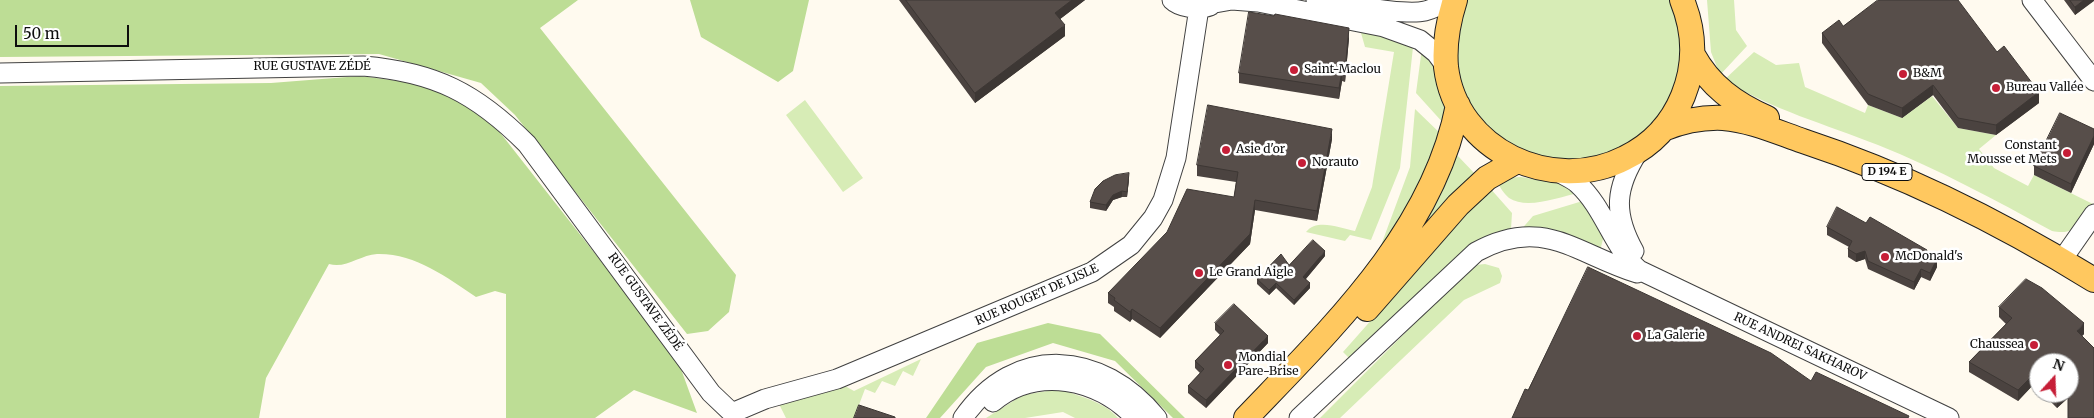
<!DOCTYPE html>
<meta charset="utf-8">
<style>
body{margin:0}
#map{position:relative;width:2094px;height:418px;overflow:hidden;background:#fffaef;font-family:Merriweather,serif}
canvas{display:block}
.north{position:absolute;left:2029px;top:353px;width:50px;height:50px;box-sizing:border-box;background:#fff;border:1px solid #9f9f9f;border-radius:50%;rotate:20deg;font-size:14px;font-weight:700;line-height:20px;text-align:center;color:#0e0e0e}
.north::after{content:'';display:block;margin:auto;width:18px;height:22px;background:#c61e37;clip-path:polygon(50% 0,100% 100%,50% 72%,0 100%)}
.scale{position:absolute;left:15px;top:25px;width:114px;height:22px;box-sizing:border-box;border:2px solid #0e0e0e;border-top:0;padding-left:6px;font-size:15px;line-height:18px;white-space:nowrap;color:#0e0e0e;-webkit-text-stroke:4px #fff;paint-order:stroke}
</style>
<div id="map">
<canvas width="2094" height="418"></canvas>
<div class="north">N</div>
<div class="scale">50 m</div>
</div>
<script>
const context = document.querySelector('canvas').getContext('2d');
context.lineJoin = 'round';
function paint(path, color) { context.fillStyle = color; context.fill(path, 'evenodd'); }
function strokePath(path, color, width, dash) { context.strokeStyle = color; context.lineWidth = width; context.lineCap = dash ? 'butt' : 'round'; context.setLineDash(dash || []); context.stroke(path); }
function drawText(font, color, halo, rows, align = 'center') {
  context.font = font + ' Merriweather,serif'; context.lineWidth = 5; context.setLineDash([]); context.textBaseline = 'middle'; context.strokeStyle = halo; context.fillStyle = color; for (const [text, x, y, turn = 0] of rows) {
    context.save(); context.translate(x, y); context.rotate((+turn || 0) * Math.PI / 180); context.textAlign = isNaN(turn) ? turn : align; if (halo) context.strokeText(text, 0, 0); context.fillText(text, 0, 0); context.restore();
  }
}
const green = new Path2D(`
 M1468,0h202c44,106 -64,204 -162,143 -22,-14 -40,-36 -47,-62 -7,-26 -6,-57 7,-81z
 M1707,0h27l2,30 11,16 -27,29 -9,-23z
 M1361,33l23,2 29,12 -13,121 -29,72 -21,-5 -5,6 -39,-9c11,-14 34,-4 49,-1l17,-44 22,-135 -29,-5z
 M1422,48l9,8 16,54 -2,15 -29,-32z
 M1754,52l22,13 23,-2 6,24 60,26 3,-8 34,13 30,-22 26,32 38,7 -17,14 15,19 34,18 6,-11 59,29c-11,19 -17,32 -41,27 -57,-31 -114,-62 -174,-86 -53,-21 -105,-35 -154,-65z
 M805,100l58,78 -20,14 -57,-77z
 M1415,109l28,27 -32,68 -29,45 -2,-1 30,-81z
 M1456,154l21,22 -63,60z
 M1521,177l47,8 10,8c-19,4 -51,17 -69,5 -5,-4 -9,-11 -12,-16l7,-4z
 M1489,187l23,26 -1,16 -50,24 -110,107 -8,-8z
 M1586,200l18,35 -4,16 -81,-19 14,-16z
 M1485,264l14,4 3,8 -2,7 -36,17 -124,118h-20l123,-123 33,-30z
 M921,359l-8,17 -10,-5 -8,15 -13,-5 -7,12 -10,-4 -11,29h-68l-7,-14 66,-18 9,5z
 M1059,389c19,7 45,12 59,29h-43l-12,-6 -38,6h-39l37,-23z`);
const forest = new Path2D(`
 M0,0h578l-38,28 196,247 -7,37 -21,19 -21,3 -172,-219 -34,-32 -102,-29 -379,3z
 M690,0h119l-16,71 -15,11 -77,-45z
 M360,76l70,9 57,31 190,242 20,55 -63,-23 -39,28h-89v-124l-11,-3 -19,6c-30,-20 -61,-44 -99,-43 -17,1 -31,15 -48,10l-63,114 -7,40h-259v-332l271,-3z
 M1048,323l52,11 85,84h-12l-58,-57 -62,-18 -67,24 -46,51h-14l51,-75z`);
const minor = new Path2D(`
 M1172,0c8,8 28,10 38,6
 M1316,0c26,3 87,16 109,11 9,-2 15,-6 21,-11
 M2032,0l62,81
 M1215,3l17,-3 26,2 126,25 36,13 16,13 11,15
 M0,73l363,-7c72,6 113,27 164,78l184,249 21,20 1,5
 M1558,172c7,4 15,7 20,12 27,25 34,62 61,86l310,148
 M1634,251c-21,-38 -19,-63 4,-99
 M2066,254l28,-40
 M993,402c43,-36 106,-24 142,16
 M732,413l33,-14 72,-20 255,-107 39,-27 22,-27 10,-18 13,-42 23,-150
 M963,418c52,-75 139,-68 194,0
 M1299,418l177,-166c67,-37 100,2 161,21`);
const major = new Path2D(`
 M1455,0c-7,22 -11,43 -9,67 10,84 107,128 179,91 27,-13 47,-35 58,-62 13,-32 12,-64 -1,-96
 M1693,55c17,31 42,49 74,63
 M1663,129c20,-8 38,-12 60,-11 27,2 54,14 80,23 103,34 199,82 291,139
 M1367,309l91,-104 29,-27 30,-17
 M1246,418c85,-89 188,-187 212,-313`);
const wall = new Path2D(`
 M899,0h186l-25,19 5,17 -90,67z
 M2064,0h30l-19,15z
 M1843,26l154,26 42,51 -43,32 -38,-7 -25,-33 -31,23 -34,-13 -46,-62v-10z
 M1349,38l-4,44 -3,-1 -3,18 -100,-16v-10z
 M2094,129v15l-23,49 -37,-18v-9z
 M1332,139l-15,82 -62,-11 -5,34 -90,94 -28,-19 -2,3 -16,-11v-4l-6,-4v-10l126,-96 2,-15 -39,-6v-11z
 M1129,179l-2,18h-5l-9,3 -7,11 -16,-3v-6z
 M1866,223l61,30 10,14 -7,14 -9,-4 -7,13 -46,-21 -3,-10 -9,3 -8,-5v-8l1,-2 -22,-12v-8z
 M1325,256l-19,23 4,9 -16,17 -18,-17 -7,7 -12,-11v-5l32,-14z
 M1999,307l85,27 -2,2 -14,62 -11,10 -15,-15h27l-30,-30v26l-5,-5 -16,17 -49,-29v-10l37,-38 -7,-7z
 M1215,323l53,20 -62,65 -18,-15v-7l12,-13 -5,-5v-7l25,-26 -5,-5z`);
const shadedWall = new Path2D(`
 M1072,0h13l-30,23v-10z
 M2084,0h10v1l-19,14v-8z
 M1065,25v11l-90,67v-10z
 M1349,28v10l-4,44v-11z
 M1342,71v10l-3,18v-11z
 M1933,85v10l-31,23v-10z
 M2039,92v11l-43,32v-10z
 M1332,129v10l-15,82v-10z
 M2094,136v8l-23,49v-9z
 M1129,173v6l-2,18v-5z
 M1122,191v6l-9,3 -7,11v-6l7,-10z
 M1255,200v10l-5,34 -90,94v-10z
 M1325,251v5l-22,26v-5z
 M1865,251v8l-9,3v-8z
 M1937,259v8l-7,14v-8z
 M1921,269v8l-7,13v-8z
 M1276,283v5l-7,7v-5z
 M1310,283v5l-16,17v-5z
 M1132,309v10l-2,3v-10z
 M2084,323v11l-7,7v-10z
 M1268,336v7l-62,65v-8z
 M2034,374v10l-16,17v-11z
 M2062,393h6v5l-11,10v-10z`);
const building = new Path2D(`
 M906,0h166l-17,13 10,12 -90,68z
 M1878,0h80l39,52 7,-6 35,46 -43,33 -38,-7 -25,-33 -31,23 -34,-14 -46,-61 17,-13 4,6z
 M2070,0h14l-9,7z
 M1249,12l25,4 1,-2 74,14 -4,43h-3l-3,17 -100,-15z
 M1208,105l124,24 -15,82 -62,-11 -5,34 -90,94 -28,-19 -2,3 -16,-12 1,-2 -7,-5 59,-61 20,-43 47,8 4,-25 -41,-7z
 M2060,113l34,16v7l-23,48 -37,-18z
 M1129,173l-2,19 -5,-1 -9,4 -7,10 -16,-3 5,-13 8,-8 12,-6z
 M1837,207l29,16 4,-6 57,33 -1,2 11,7 -7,14 -9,-4 -7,13 -46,-21 -3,-10 -9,3 -8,-5 4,-8 -25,-14z
 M1313,240l12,11 -22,26 7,6 -16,17 -18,-17 -7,7 -12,-11 24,-25 8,11z
 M1588,267l183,86 40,28 5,-9 93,44 -1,2h-396l13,-29 3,1z
 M2026,279l16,9 42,35 -7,8 17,17v70h-26v-25h1v-30h-30v16l-5,-5 -16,16 -49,-28 43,-44 -13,-11z
 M1234,304l34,32 -62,64 -18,-14 16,-17 -9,-8 29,-30 -9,-8z
 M2053,393h9l-5,5z
 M859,405l36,12v1h-41z`);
const markers = [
 [1294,70,5,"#c61e37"],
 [1903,74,5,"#c61e37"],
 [1996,88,5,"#c61e37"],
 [1226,150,5,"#c61e37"],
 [2067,153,5,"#c61e37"],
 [1302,163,5,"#c61e37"],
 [1885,257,5,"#c61e37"],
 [1199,273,5,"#c61e37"],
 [1637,336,5,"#c61e37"],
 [2034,345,5,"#c61e37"],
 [1228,365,5,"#c61e37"]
];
const shields = [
 [1887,172,50]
];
const shieldNames = [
 ["D 194 E",1887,172]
];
const streetNames = [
 ["RUE GUSTAVE ZÉDÉ",312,67],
 ["RUE ROUGET DE LISLE",1037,295,-24],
 ["RUE GUSTAVE ZÉDÉ",645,302,54],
 ["RUE ANDREI SAKHAROV",1800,347,25]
];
const poiNames = [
 ["Saint-Maclou",1304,70],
 ["B&M",1913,74],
 ["Bureau Vallée",2006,88],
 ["Constant",2057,146,"right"],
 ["Mousse et Mets",2057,160,"right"],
 ["Asie d'or",1236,150],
 ["Norauto",1312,163],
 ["McDonald's",1895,257],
 ["Le Grand Aigle",1209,273],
 ["La Galerie",1647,336],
 ["Chaussea",2024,345,"right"],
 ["Mondial",1238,358],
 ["Pare-Brise",1238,372]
];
paint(green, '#d7ecb6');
paint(forest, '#bddd95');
strokePath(minor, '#414141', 21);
strokePath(major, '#1f1f1f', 26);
strokePath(minor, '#fff', 19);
strokePath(major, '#ffc85f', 24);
paint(wall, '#4b4340');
paint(shadedWall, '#3d3734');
paint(building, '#574e4a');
strokePath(building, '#3d3734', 1);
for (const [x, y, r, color] of markers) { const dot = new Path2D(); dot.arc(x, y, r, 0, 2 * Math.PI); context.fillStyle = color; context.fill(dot); strokePath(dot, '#fff', 2); }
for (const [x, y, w] of shields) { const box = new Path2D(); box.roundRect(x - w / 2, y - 8.5, w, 17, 4); context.fillStyle = '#fff'; context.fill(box); strokePath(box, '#0e0e0e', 1); }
drawText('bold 11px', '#0e0e0e', null, shieldNames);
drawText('12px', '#0e0e0e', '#fff', streetNames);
drawText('12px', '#0e0e0e', '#fff', poiNames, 'left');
</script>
